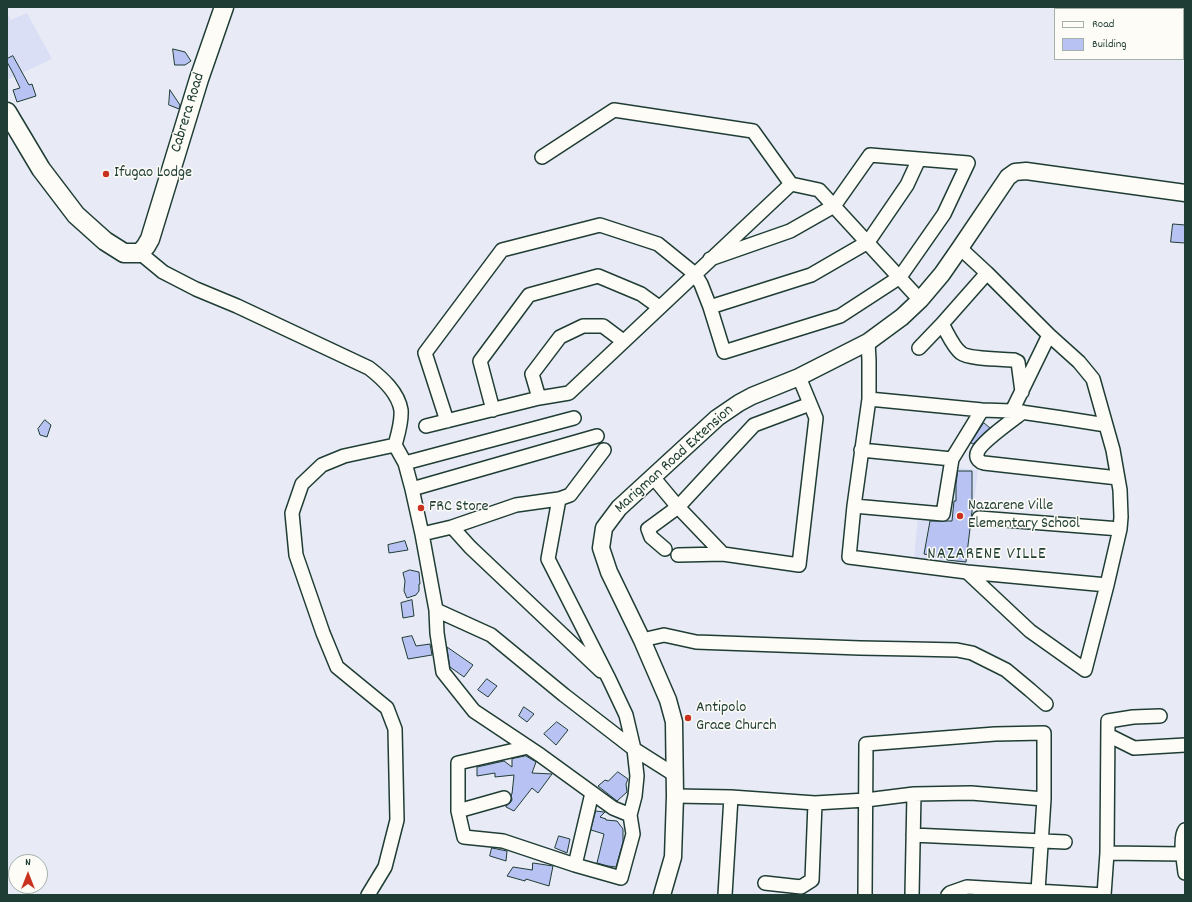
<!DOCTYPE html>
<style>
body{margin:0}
#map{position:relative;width:1192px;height:902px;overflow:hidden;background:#e8ebf6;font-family:Dekko,sans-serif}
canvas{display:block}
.frame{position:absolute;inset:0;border:8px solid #1f3d34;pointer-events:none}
.legend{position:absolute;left:1054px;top:8px;width:130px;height:52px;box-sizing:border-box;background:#fdfcf7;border:1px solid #a4b0a9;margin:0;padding:5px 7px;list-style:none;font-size:12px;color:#1f3d34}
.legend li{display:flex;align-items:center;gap:8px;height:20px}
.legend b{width:20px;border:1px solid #a4b0a9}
.north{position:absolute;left:8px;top:854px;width:40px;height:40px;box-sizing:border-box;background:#fdfcf7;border:1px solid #a4b0a9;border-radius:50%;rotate:0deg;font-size:11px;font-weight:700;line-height:16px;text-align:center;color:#1f3d34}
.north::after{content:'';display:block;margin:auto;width:14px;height:18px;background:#c8321e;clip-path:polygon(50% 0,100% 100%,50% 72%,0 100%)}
</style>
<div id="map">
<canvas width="1192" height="902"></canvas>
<div class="frame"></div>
<ul class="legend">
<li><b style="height:5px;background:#fdfcf7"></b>Road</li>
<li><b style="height:11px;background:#b8c2f3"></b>Building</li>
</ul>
<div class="north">N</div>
</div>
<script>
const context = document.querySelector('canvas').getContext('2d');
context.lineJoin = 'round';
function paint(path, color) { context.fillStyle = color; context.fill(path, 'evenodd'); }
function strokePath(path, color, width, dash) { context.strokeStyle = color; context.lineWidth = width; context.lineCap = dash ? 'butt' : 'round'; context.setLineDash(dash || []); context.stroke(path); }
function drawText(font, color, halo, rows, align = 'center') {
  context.font = font + ' Dekko,sans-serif'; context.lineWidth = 3; context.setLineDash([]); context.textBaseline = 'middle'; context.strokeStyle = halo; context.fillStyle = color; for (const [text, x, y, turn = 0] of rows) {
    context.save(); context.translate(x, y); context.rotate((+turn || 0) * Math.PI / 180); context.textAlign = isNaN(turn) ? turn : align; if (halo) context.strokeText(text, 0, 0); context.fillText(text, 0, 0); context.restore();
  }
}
const built = new Path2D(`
 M7,13l4,7 16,-7 25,46 -45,21z
 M952,467l26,3 -11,93 -53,-5 4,-43 29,3z`);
const building = new Path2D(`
 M173,49l12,3 6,9 -6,4h-10z
 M13,56l16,29 3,-1 4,12 -19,6 -4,-12 7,-2 -7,-15 -6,-11v-3z
 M170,90l10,15 -1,4 -10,-4z
 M1173,224l12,1v18l-14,-1z
 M45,420l6,5 -4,12 -7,-2 -2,-6z
 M984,423l6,5 -17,16 -2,-1z
 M958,471h14v32h1l-7,59 -19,-2v-2l-23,-4 6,-33h22l2,-20h2v-16z
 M405,541l3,9 -19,3 -1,-8z
 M410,570l9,2 1,12h-1v7l-3,4 -9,3 -3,-7 1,-10 -2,-8z
 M412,600l2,16 -11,2 -2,-15z
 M412,636l4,10 14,-2 2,11 -24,4 -6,-21z
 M447,647l26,18 -9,12 -14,-10z
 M487,679l10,7 -9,11 -10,-7z
 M524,707l10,7 -7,8 -8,-6z
 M557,722l11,8 -12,15 -12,-11z
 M526,756l10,6 -4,11 20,1 -14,19 -6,-5 -18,23 -8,-4v-1l4,-3 2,-3 -1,-6h1l2,-19 -19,2v-4l-18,3v-9l27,-6 8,6v-8z
 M618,772l10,7 -2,5 1,8 -10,9 -19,-15 7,-6 3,1z
 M596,811l8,1h1l-5,5 6,2v1l11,1 6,8v13l-7,25 -8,-1 -11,-3 7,-29 -13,-4z
 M559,836l11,3 -3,14 -12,-5z
 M492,848l15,3 -1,10 -16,-5z
 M533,863l20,3 -4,20 -23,-7 -1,2 -18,-5 6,-9 19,3z`);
const minor = new Path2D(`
 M542,157l72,-47 139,21 38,53
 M960,248l27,25 62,62 30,27 14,17 20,71 7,40 1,27 -1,12 -13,56 -22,85 -55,-39 -63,-59
 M140,253l23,19 33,17 41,17 132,62c13,10 29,24 32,42 1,12 -3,24 -6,35l-51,11 -22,9 -20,19 -10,29 4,42 27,78 14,34 50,41 8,21 2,91 -12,47 -17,28
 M710,307l101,-32 57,-33 39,-57 12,-26
 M942,324c5,8 11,23 19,29 7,6 42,6 53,7l4,2 4,30
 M868,342l1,18v39l-15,107 -5,51 118,15 140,13
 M919,348l23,-24 45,-51
 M539,398l-7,-24 28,-37 23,-11h20l20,15
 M869,399l113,11 30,1 37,-76
 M493,410l-13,-49 49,-66 69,-19 43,18 18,13
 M1014,411l48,7 44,7
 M1023,412c-9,7 -45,32 -46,42 -1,5 3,8 7,9l134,15
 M447,421l-22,-68 77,-103 98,-25 58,19 37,30 6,10 9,23 14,45 116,-36 60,-39 44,-63 24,-51 -98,-8 -36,51 -44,25 -80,28
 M426,426l113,-28 30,-5 222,-209 28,6 101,110
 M395,445l10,18 7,26 10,45 14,76 1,23 6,39 31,39 66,44 73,53 17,7
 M861,450l91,9
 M405,463l169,-45
 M653,477l25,30 45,47 76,11 17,-147 -17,-41
 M412,489l185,-53
 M854,506l89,8 9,-55 30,-49
 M979,518l141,11
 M452,527l64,-22 43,-6 11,-4 34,-45
 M422,534l30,-7 18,20 131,124
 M665,549l-14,-12 -3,-8 30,-22 76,-82 56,-21
 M678,555l45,-1
 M436,610l55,25 73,60 70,54 41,26
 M642,640l22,-5 32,7 164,6 53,1 44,1 15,3 34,17 24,20 16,14
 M1108,735l26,13 51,-3
 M528,747l-70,16v48l6,26 39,4 72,24 46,13 12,-44 -3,-19 5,-19 2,-20 -3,-27 -8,-34 -17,-36 -61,-120 11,-60
 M675,796l56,1 84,6 51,-3 48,-6 57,-1 73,6
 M458,811l46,-13
 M1185,830c-6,8 -1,33 0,43
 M913,835l152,7
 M1107,853l76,1
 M575,865l17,-72
 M765,883l36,4 11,-7 3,-77
 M725,895l6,-98
 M865,895l1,-151 129,-10 49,-1v66l-6,92
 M912,895l2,-101
 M948,895l2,-2 17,-6 137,8 3,-42 1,-132 25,-4 27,-1`);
const tertiary = new Path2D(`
 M662,895l11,-38 2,-61 -1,-74 -6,-22 -26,-60 -33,-68 -8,-24 3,-20 15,-20 98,-90 22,-15 13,-7 47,-19 69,-35 34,-25 18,-17 22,-26 18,-26 48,-71 7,-5 11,-1 159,22`);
const secondary = new Path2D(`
 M7,112l34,57 35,46 29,26 19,12h16l6,-7 4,-7 49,-160 25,-72`);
const markers = [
 [106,174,4,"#c8321e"],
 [421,508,4,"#c8321e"],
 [960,516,4,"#c8321e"],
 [688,718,4,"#c8321e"]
];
const streetNames = [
 ["Cabrera Road",189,113,-73],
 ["Marigman Road Extension",675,460,-42]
];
const poiNames = [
 ["Ifugao Lodge",114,174],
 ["Nazarene Ville",968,507],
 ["Elementary School",968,525],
 ["FRC Store",429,508],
 ["Antipolo",696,709],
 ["Grace Church",696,727]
];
const neighbourhoodNames = [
 ["NAZARENE VILLE",987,556]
];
paint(built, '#dadff5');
paint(building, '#b8c2f3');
strokePath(building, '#1f3d34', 1);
strokePath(minor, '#1f3d34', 16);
strokePath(tertiary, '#1f3d34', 19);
strokePath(secondary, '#1f3d34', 21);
strokePath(minor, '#fdfcf7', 13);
strokePath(tertiary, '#fdfcf7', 16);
strokePath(secondary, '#fdfcf7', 18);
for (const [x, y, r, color] of markers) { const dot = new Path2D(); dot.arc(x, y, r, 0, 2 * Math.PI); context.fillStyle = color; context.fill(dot); strokePath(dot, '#fdfcf7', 1.5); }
drawText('16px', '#1f3d34', '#fdfcf7', streetNames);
drawText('16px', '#1f3d34', '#fdfcf7', poiNames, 'left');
context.letterSpacing = '1px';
drawText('17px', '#1f3d34', '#fdfcf7', neighbourhoodNames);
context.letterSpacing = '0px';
</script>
